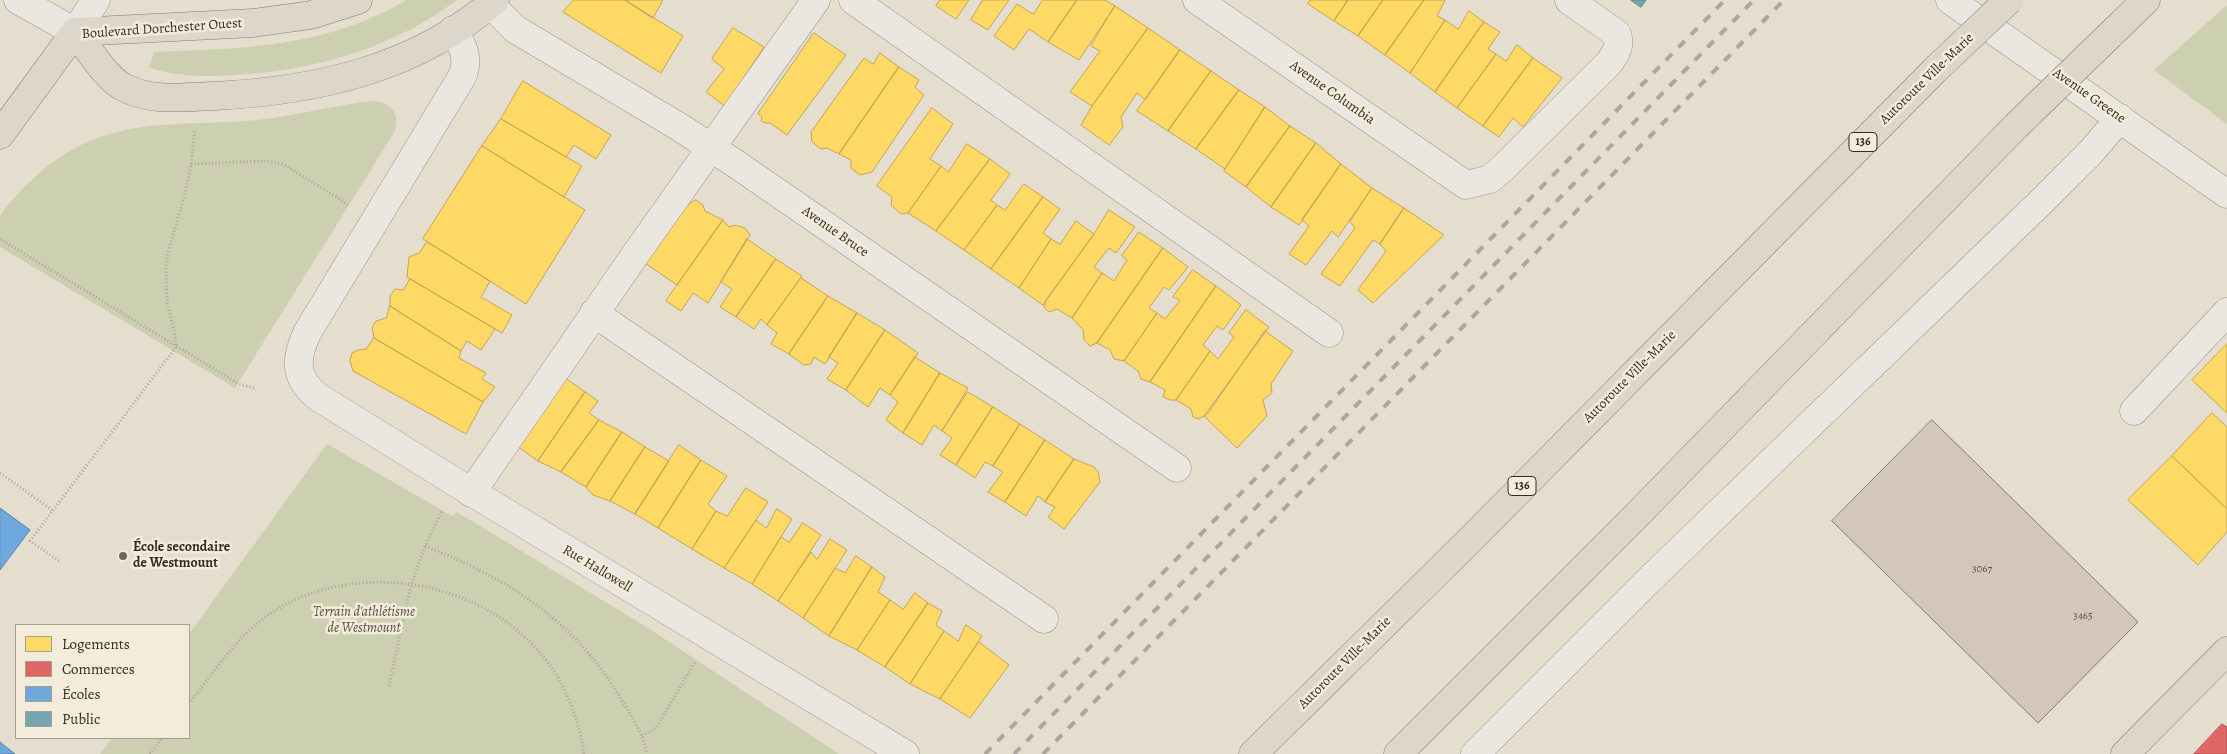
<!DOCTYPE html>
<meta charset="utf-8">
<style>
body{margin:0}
#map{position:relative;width:2227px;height:754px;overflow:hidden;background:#e5decf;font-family:Alegreya,serif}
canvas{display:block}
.legend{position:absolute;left:15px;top:624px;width:175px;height:115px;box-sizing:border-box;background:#f3ecdb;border:1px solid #a79e91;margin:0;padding:6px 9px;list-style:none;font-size:15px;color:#362922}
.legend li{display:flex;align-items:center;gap:10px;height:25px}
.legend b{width:25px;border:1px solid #a79e91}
</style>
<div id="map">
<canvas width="2227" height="754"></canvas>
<ul class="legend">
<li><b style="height:14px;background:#ffd966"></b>Logements</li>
<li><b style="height:14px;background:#e06666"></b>Commerces</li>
<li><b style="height:14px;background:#6fa8dc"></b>Écoles</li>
<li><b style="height:14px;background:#76a5af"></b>Public</li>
</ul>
</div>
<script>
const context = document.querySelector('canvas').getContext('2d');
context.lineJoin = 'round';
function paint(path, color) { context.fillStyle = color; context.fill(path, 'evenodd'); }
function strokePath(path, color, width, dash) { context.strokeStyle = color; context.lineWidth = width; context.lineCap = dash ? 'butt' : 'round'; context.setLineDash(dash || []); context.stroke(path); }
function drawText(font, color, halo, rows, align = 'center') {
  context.font = font + ' Alegreya,serif'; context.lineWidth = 5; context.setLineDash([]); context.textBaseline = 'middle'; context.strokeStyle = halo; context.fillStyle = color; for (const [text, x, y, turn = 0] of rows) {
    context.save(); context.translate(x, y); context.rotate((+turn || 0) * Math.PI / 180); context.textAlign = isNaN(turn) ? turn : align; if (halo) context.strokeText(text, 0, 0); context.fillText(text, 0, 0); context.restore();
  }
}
const green = new Path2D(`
 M407,0h50c-62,46 -133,68 -210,74 -35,3 -63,4 -98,-6l5,-16c92,-4 170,-4 253,-52z
 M2227,5v119l-73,-54z
 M373,101c19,2 26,11 22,30l-160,257 -235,-141c0,-8 0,-23 0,-30 5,-11 26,-32 35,-40 70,-64 137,-49 222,-57 39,-4 77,-15 116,-19z
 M327,444l125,72 5,-4 188,114 194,128h-739l12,-16h77v-104z`);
const homes = new Path2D(`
 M574,0h51l58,36 -22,37 -98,-61z
 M625,0h38l-10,18z
 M940,0h29l-13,19 -20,-13z
 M983,0h26l-21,30 -17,-10z
 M1043,0h34l-29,42 -19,-13 -15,21 -20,-14 23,-32 16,10z
 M1077,0h28l10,6 -36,54 -31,-18z
 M1310,0h38l-14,21 -26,-17z
 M1348,0h35l-25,36 -24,-15z
 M1383,0h41l-39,55 -27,-19z
 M1424,0h21l-8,16 8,4 -35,53 -25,-18z
 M1115,6l33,22 -56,78 -22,-14 30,-41 -9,-5z
 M1469,11l15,11 -49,70 -25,-19 35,-53 13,9z
 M1484,22l16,10 -12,17 8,5 -39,54 -22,-16z
 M733,28l31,19 -39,59 -19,-14 18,-23 -12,-10z
 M1148,28l32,22 -35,50 -8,-7 -16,24 2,10 -14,18 -28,-20 11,-19z
 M814,33l32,22 -59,80 -17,-12h-5l-4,-2 1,-4 -4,-3z
 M1517,45l16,13 -50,68 -26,-18 39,-54 10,7z
 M1180,50l31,21 -43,60 -31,-20z
 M880,53l19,14 -60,87 -12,-6 -6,1 -9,-7 -1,-10 53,-74 9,6z
 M1533,58l29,20 -39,49 -10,-9 -14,19 -16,-11z
 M899,67l20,13 -4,7 9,8 -52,77 -12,3 -9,-7v-8l-12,-6z
 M1211,71l28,19 -43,59 -28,-18z
 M523,81l88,54 -15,24 -22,-14 -8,12 -65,-38z
 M1239,90l26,17 -40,62 -29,-20z
 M1265,107l25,19 -44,61 -22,-16z
 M932,108l21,16 -23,35 11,7 -33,47 -7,1 -10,-9 1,-8 -15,-11z
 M501,119l81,47 -18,31 -82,-51z
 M1290,126l26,17 -45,64 -25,-20z
 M1316,143l25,21 -42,61 -28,-18z
 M967,144l23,15 -54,72 -28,-18 33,-47 7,6z
 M482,146l103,64 -59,94 -103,-65z
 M990,159l20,15 -19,26 6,5 -33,45 -28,-19z
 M1341,164l31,24 -34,49 -6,-6 -26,34 -17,-11 20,-28 -7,-6z
 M1024,184l19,13 -52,72 -27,-19 33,-45 8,5z
 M1372,188l32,20 -24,36 -7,-4 -33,46 -19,-12 34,-46 -5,-6z
 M1043,197l17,12 -17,24 8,6 -32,49 -28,-19z
 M696,200l7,5 2,6 18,9 -46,65 -32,-22 39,-55z
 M1404,208l40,27 -71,68 -15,-13 28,-39 -6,-7z
 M1109,210l26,17 -19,26 -7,-5 -15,19 8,6 -30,45 -15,-9 -8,3 -5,-5 2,-7 48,-66z
 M723,220l6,7 7,-2 9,3 5,7 -42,68 -15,-10 -12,18 -15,-10z
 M1076,221l18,13 -51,71 -24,-17 32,-49 9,5z
 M1139,232l24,16 -66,95 -7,3 -6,-6 -1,-10 -11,-12 30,-45 12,8 13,-21 -5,-4z
 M747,239l29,20 -40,58 -16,-10 12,-18 -11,-7z
 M427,242l63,39 -9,16 31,18 -10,18 -95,-56 2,-20 10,-4z
 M1163,248l25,19 -19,23 -5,-3 -15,21 8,5 -33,48 -10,-2 -4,-9 -13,-7z
 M776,259l26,17 -35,49 -6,-6 -7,10 -18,-12z
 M1193,270l23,16 -66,96 -9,-3 -3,-8 -14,-10 33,-48 8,6 15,-19 -7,-3z
 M801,278l27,18 -39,58 -18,-10 6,-11 -10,-8z
 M410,279l85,50 -14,21 -14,-9 -6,10 -71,-45v-10l5,-7 8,1z
 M1216,286l25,19 -18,25 -6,-4 -14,19 7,6 -34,49h-6l-7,-3 2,-7 -15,-8z
 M828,296l29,17 -32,51 -11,-7 -3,7 -7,1 -15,-11z
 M390,306l71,45 -2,7 27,15 -4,6 13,8 -12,15 -109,-64 -2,-10 4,-7 10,-3z
 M1246,310l23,17 -65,89 -5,3 -6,-2 -2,-8 -15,-9 34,-49 8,8 16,-22 -5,-4z
 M857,313l28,17 -39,60 -19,-11 11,-16 -9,-6z
 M885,330l33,23 -28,42 -10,-7 -12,19 -22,-17z
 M1265,331l28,20 -22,33 1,9 -9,7 4,16 -30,32 -33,-32 4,-3z
 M374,338l109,64 -17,32 -113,-63 -3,-10 2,-8 6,-3 8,-1z
 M2227,344v69l-35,-33z
 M915,357l25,16 -37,60 -17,-13 12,-18 -8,-7z
 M940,373l28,15 -26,43 -8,-6 -12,20 -19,-12z
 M564,377l21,15 -47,69 -21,-15z
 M585,392l13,9 -9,12 10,7 -38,52 -23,-11z
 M968,392l25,15 -37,58 -16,-10 12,-17 -10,-7z
 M993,407l27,17 -27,42 -8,-4 -10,16 -19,-13z
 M2212,413l15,14v82l-55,-53z
 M599,420l23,12 -36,55 -25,-15z
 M1020,424l25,16 -40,62 -17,-10 15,-20 -10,-6z
 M622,432l23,15 -35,54 -17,-6 -7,-8z
 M1045,440l29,19 -29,43 -7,-6 -12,20 -21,-14z
 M679,445l22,15 -43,68 -23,-14z
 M645,447l24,14 -34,53 -25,-13z
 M2172,456l55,53v23l-29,33 -70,-65z
 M1074,459l20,8 4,5 2,10 -36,47 -16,-12 7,-10 -10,-5z
 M701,460l26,16 -19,28 8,7 -24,38 -34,-21z
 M746,488l22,14 -44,66 -32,-19 24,-38 11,5z
 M777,509l15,10 -40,65 -28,-16 32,-48 10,8z
 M803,523l18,12 -43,66 -26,-17 29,-47 8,5z
 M830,539l17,11 -44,68 -25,-17 33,-49 6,7z
 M856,556l16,11 -43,69 -26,-18 32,-50 10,5z
 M872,567l13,10 -7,15 12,8 -33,50 -28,-14z
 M915,593l13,10 -43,64 -28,-17 33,-50 13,9z
 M928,603l14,8 -6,14 8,6 -34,53 -25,-17z
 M966,625l16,11 -42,63 -30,-15 34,-53 14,10z
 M979,642l30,23 -39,53 -30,-19z`);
const shops = new Path2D(`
 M2222,724l5,3v27h-33z`);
const schools = new Path2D(`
 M0,508l30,22 -30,40z
 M0,742l15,12h-15z`);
const public = new Path2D(`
 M1631,0h15l-5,7z`);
const building = new Path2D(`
 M1932,420l206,202 -100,101 -206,-202z`);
const path = new Path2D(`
 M191,164l76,-3 16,3 66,41
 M0,239l239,145 15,4
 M0,473l52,37
 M425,546c84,33 149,74 196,153 11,18 22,34 26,55
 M59,561l-29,-20 146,-194v-8l-9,-37 -1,-34 2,-16 17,-58 6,-30 4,-35
 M389,686l22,-101 14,-39 17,-35
 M189,704c26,-33 50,-72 87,-94 87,-53 216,-28 275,57 18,26 28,55 33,87
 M642,736l14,-8 39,-66
 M150,754l12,-16`);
const minor = new Path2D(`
 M18,0l57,32 21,-32
 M853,0l476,333
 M1197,0l269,185 24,-6 13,-11 106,-105c7,-10 12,-17 8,-29l-48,-34
 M1950,0l277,194
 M490,4l25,25 166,99 55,36 441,304
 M453,30c10,16 16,27 10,45l-156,258c-12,26 -13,45 11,64l137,85 450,272
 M594,313l450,306
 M2134,411l93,-99
 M471,493l164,-238 181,-255
 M1475,754l173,-173 396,-382 47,-47 29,-34`);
const major = new Path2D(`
 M75,32c14,17 31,47 50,56 28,14 59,9 89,8 101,-5 203,-27 281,-96
 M75,32l178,-9 58,-8 47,-15
 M0,135l75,-103
 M2125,754l102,-103`);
const highway = new Path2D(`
 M2110,35l36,-35
 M1253,754l218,-215 466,-471
 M1398,754l235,-235 383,-393`);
const rail = new Path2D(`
 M985,754l740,-754
 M1014,754l740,-754
 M1043,754l741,-754`);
const highwayBridge = new Path2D(`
 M1937,68l72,-68
 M2016,126l94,-91`);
const markers = [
 [123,556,5,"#73685f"]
];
const numberNames = [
 ["3067",1982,569],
 ["3465",2083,616]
];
const shields = [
 [1863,142,28],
 [1522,486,28]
];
const shieldNames = [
 ["136",1863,142],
 ["136",1522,486]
];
const streetNames = [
 ["Boulevard Dorchester Ouest",162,29,-4],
 ["Autoroute Ville-Marie",1927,79,-44],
 ["Avenue Columbia",1332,93,35],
 ["Avenue Greene",2089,96,35],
 ["Avenue Bruce",835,232,35],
 ["Autoroute Ville-Marie",1630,377,-45],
 ["Rue Hallowell",597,569,31],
 ["Autoroute Ville-Marie",1345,663,-45]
];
const poiNames = [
 ["École secondaire",133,548],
 ["de Westmount",133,564]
];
const parkNames = [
 ["Terrain d'athlétisme",364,613],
 ["de Westmount",364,629]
];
paint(green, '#cccfb0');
paint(homes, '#ffd966');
strokePath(homes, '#c3a452', 1);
paint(shops, '#e06666');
strokePath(shops, '#ad5452', 1);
paint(schools, '#6fa8dc');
strokePath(schools, '#5e82a4', 1);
paint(public, '#76a5af');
strokePath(public, '#638085', 1);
paint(building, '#d3c6bc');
strokePath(building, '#817c73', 1);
strokePath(minor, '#9a948b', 29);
strokePath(major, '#817c73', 29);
strokePath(highway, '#817c73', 29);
strokePath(path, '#aaa7a0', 3, [1, 2.5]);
strokePath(minor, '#eae7e0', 28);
strokePath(major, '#ddd7cb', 28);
strokePath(highway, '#ddd7cb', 28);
strokePath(rail, '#aaa7a0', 4, [9, 9]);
strokePath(highwayBridge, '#817c73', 29, []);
strokePath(highwayBridge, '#ddd7cb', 28);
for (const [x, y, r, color] of markers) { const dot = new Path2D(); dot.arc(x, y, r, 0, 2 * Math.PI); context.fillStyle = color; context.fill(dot); strokePath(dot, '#f3ecdb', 2); }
drawText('11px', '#5d5048', null, numberNames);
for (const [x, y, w] of shields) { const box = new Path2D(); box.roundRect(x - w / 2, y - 9.5, w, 19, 4); context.fillStyle = '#f3ecdb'; context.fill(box); strokePath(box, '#362922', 1); }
drawText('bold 12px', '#362922', null, shieldNames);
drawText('14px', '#362922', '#f3ecdb', streetNames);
drawText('bold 14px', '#362922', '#f3ecdb', poiNames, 'left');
drawText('italic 14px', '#56503f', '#f3ecdb', parkNames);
</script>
